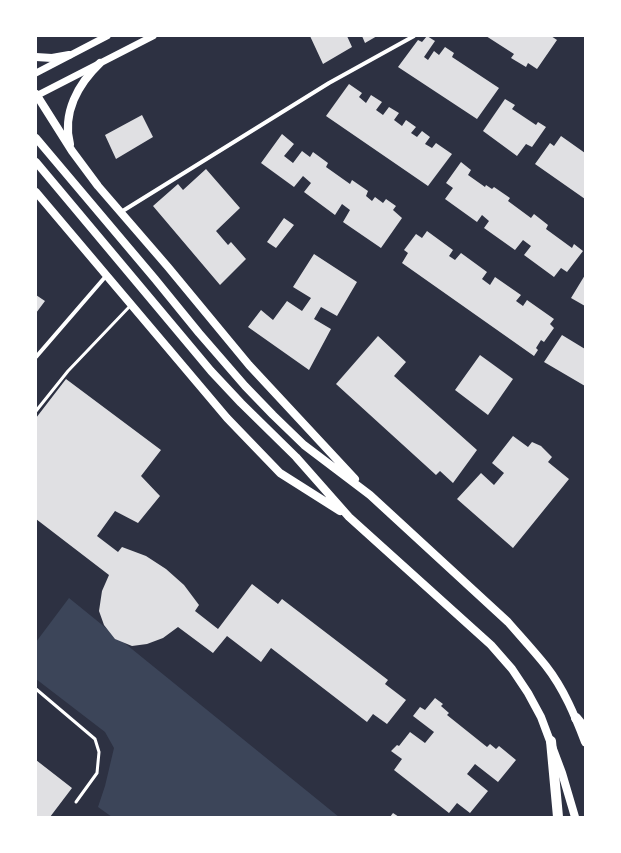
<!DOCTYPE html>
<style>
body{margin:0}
#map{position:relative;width:621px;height:853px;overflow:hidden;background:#2d3142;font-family:"Asap Condensed",sans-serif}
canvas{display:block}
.frame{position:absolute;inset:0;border:37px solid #fff;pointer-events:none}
</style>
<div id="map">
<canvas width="621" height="853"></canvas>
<div class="frame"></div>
</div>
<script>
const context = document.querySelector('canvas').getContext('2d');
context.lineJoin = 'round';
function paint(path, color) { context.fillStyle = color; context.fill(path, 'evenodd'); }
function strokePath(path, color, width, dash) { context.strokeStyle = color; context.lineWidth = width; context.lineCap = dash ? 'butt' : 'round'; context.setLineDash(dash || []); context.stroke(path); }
const green = new Path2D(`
 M69,598l270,219h-227l-14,-10 7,-21 9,-38 -9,-16 -69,-53v-37z`);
const building = new Path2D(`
 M310,36h37l5,11 -29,17z
 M362,36h15l-12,7z
 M427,36l8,5 -11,16 4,3 6,-9 5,4 6,-8 9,6 -2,4 47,31 -22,31 -79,-52 20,-27 4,2z
 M486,36h65l6,4 -20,29 -9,-6 -2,4 -15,-9 3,-4z
 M349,84l13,9 -3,4 7,6 5,-8 11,7 -6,8 7,5 6,-8 10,6 -5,7 8,6 4,-6 10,7 -5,6 6,4 5,-6 8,6 -5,7 7,4 4,-5 16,11 -24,32 -102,-70z
 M505,99l10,6 -3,4 24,16 2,-3 8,5 -14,20 -6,-3 -9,12 -34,-25z
 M142,115l11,22 -37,22 -11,-24z
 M282,134l12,10 -10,12 9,7 9,-12 8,6 3,-5 15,11 -2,4 24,17 2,-4 16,11 -2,5 6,5 3,-4 8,6 3,-4 10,7 -3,4 9,8 -21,30 -38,-26 7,-12 -8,-6 -7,11 -31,-23 7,-9 -8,-7 -9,11 -33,-24z
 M561,136l24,17v46l-50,-35 15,-21 4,3z
 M461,162l10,8 -3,5 17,12 1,-2 6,4 2,-2 16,11 -2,3 23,17 3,-4 14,11 -2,4 26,19 2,-4 9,7 -16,21 -6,-4 -7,9 -30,-22 7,-9 -8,-6 -8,10 -31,-22 5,-7 -7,-6 -5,7 -32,-23 8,-11 -7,-5z
 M206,169l34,39 -24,23 12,14 3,-3 15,17 -26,26 -67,-79 25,-22 5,6z
 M284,218l10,7 -18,23 -9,-6z
 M427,231l26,19 -4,6 6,4 6,-7 26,19 -5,7 8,6 5,-8 26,18 -5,6 7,5 4,-6 27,19 -4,5 4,4 -10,14 -3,-2 -5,8 2,2 -4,6 -132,-93 6,-10 -4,-3 12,-16 6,4z
 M314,254l43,28 -20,34 -16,-9 -7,12 17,10 -22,41 -61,-43 13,-17 12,10 14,-19 15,10 9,-13 -18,-11z
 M585,275v31l-14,-8z
 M36,295l9,6 -9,12z
 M562,335l23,14v37l-41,-24z
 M378,336l28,26 -12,14 83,74 -24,33 -13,-12 -4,4 -100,-91z
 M480,355l33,24 -25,36 -33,-25z
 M66,379l95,71 -20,26 19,20 -22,27 -23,-12 -18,25 21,16 4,-5 24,9 20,13 18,16 15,20 -4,6 23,18 34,-45 26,20 4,-5 106,81 -3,4 21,16 -19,24 -14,-10 -6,8 -96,-74 -10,14 -34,-26 -14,17 -35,-26 -15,11 -16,6 -15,2 -17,-7 -11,-14 -5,-14 3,-20 7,-16 -73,-56v-101z
 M513,436l15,11 4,-5 9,4 11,11 -4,5 21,17 -56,69 -56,-49 24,-26 13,12 10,-12 -12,-10z
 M435,698l8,6 -2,2 8,7 -2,2 40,32 3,-3 6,5 3,-3 17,14 -18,22 -23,-18 -8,10 21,17 -18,22 -13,-10 -8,10 -55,-43 8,-11 -11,-8 6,-6 2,1 11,-14 15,11 9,-11 -21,-16 7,-9 5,3z
 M36,760l36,28 -22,29h-14z
 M393,813l6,4h-9z`);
const service = new Path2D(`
 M36,411l32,-40 63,-66
 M36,689l59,50 4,13 -2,21 -21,29`);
const minor = new Path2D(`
 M121,212l208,-129 85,-47
 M36,357l70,-81`);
const tertiary = new Path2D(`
 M36,73l71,-37
 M36,96l117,-60`);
const secondary = new Path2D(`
 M36,57l16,1 17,-3
 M36,94l36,57 26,35 70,81 81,98 106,114
 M36,138l119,141 44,54 46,53 28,29 31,30 66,50 138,127c13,15 26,29 38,44 18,23 29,50 39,76
 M70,144c-8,-31 8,-60 30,-81
 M36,162l175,209 30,32 55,54 53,60 142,128 21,24 16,24 13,24 21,56 13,44
 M36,192l191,226 53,55 60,38`);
const primary = new Path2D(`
 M576,718l9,11
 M551,741l7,76`);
paint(green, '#3c4559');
paint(building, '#e0e0e3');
strokePath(service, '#fff', 3);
strokePath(minor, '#fff', 4);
strokePath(tertiary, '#fff', 7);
strokePath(secondary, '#fff', 8);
strokePath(primary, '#fff', 10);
</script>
